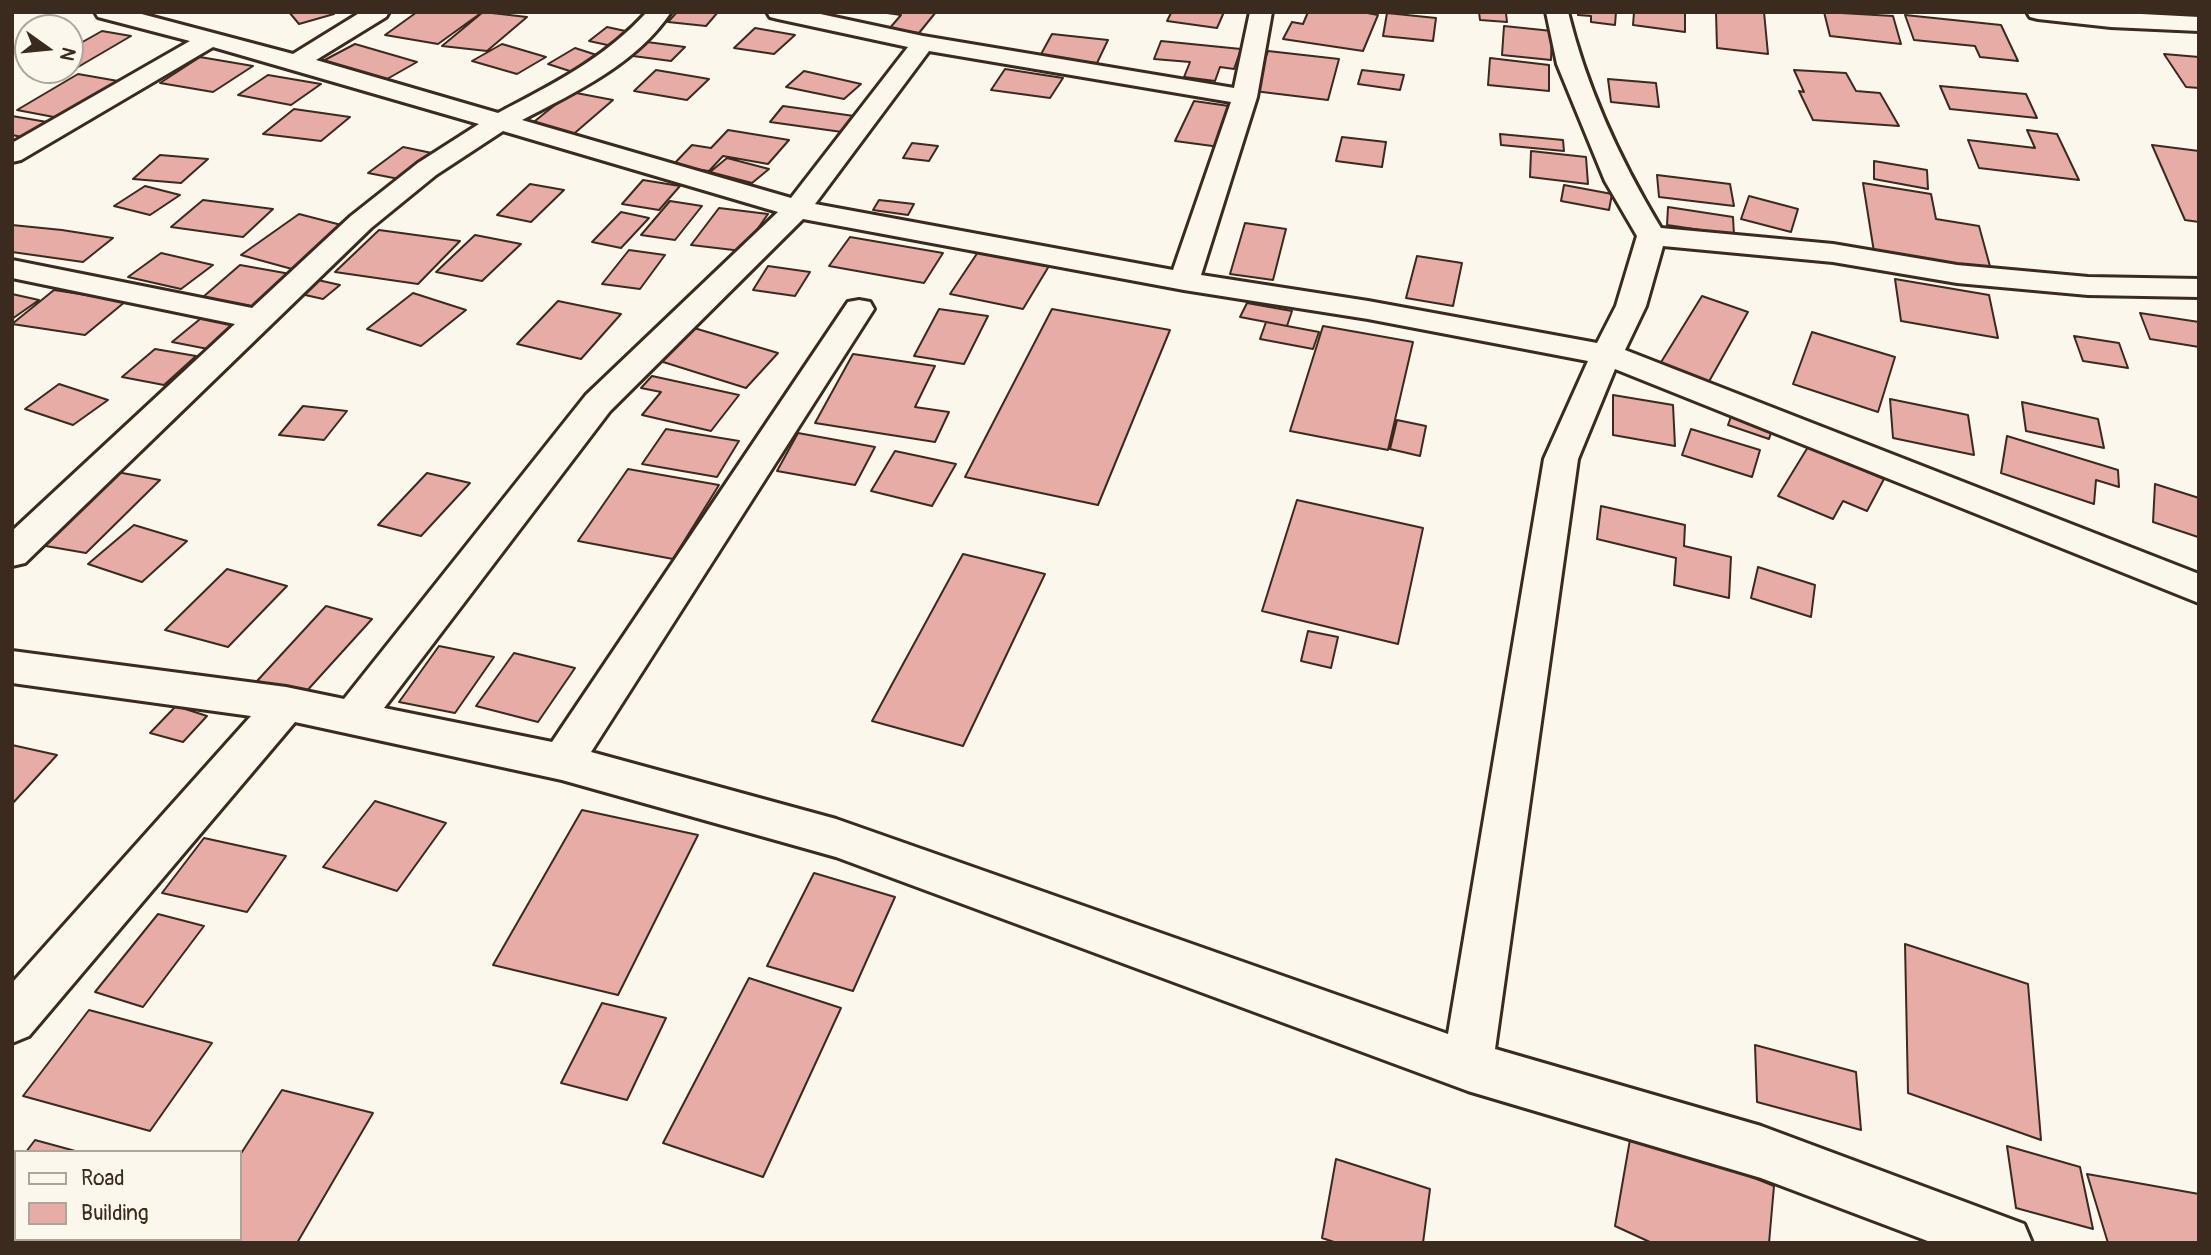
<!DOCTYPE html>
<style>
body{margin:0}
#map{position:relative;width:2211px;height:1255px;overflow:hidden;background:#fbf7ec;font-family:Pangolin,sans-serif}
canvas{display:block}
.frame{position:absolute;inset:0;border:14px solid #3b2a1e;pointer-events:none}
.legend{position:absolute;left:14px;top:1150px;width:228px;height:91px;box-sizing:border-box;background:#fbf7ec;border:2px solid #aea59a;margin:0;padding:9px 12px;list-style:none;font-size:21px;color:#3b2a1e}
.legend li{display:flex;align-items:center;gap:14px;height:35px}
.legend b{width:35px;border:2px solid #aea59a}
.north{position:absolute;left:14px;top:14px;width:70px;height:70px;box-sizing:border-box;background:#fbf7ec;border:2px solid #aea59a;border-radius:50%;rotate:105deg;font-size:19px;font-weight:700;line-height:28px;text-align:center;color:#3b2a1e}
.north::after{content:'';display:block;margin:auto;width:24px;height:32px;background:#3b2a1e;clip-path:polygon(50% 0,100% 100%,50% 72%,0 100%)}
</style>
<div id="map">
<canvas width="2211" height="1255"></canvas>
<div class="frame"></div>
<ul class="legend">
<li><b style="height:9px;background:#fbf7ec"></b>Road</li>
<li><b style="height:19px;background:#e6aca5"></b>Building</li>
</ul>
<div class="north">N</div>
</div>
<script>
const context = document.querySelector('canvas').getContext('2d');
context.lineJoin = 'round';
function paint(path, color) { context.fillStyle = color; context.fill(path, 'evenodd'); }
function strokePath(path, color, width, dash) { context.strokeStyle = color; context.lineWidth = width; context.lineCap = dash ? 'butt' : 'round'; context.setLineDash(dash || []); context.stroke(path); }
const building = new Path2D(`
 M289,12h44l1,2 -35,10z
 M417,12h62l2,1 -43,31 -53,-9z
 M483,12l44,5 -40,34 -45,-5z
 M677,12h41l-12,14 -38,-4z
 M880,12h56l-17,21 -30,-4 12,-14z
 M1169,12h55l-7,16 -50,-7 4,-8z
 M1308,12h54l16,3 -15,36 -80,-12 9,-17 11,2z
 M1479,12l27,1 1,9 -27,-2z
 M1578,12h38l-1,13 -24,-3v-6l-13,-1z
 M1634,12h51v20l-52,-7z
 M1716,12h48l4,42 -51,-6z
 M1824,12l69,4 8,28 -71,-8z
 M1387,13l49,5 -3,23 -50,-5z
 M1905,15l96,10 17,36 -38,-4 -5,-11 -61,-6z
 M1504,26l48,5 -1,29 -49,-5z
 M607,27l23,5 -18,14 -23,-5z
 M755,28l40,7 -21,19 -40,-6z
 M102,31l29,5 -70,41 -30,-5 39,-2v-21z
 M1052,34l56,6 -11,23 -57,-7z
 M1161,41l80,8 -7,20 -14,-2 -5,14 -31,-4 6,-15 -36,-3z
 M647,42l38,5 -14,14 -38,-5z
 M355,44l62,18 -37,21 -63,-19z
 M502,44l44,13 -29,17 -45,-13z
 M575,48l31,10 -27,16 -31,-10z
 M1268,51l71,8 -11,41 -74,-9z
 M2164,54l35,3v31l-13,-1z
 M200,57l53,9 -40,26 -53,-9z
 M1490,58l59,7v26l-61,-6z
 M1005,69l58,9 -13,20 -59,-8z
 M656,70l53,9 -22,21 -53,-9z
 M1362,70l42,5 -4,15 -42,-6z
 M1794,70l52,3 10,18 24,2 19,33 -86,-6 -14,-29 5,1z
 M804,71l57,13 -17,15 -58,-12z
 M78,74l40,7 -59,37 -42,-8z
 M268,75l53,9 -30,21 -53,-10z
 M1608,79l48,4 3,24 -48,-5z
 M1940,86l86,8 11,24 -87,-9z
 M571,92l42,8 -44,38 -44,-9z
 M1194,101l42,6 -16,40 -45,-6z
 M783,106l71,10 -12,16 -72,-10z
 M294,109l56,8 -29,24 -58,-7z
 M12,116l35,6 -25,15 -10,-2z
 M728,130l61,10 -21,24 -45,-8 -14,15 -37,-5 20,-21 19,3z
 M2027,130l30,4 22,46 -100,-12 -11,-28 67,8z
 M1500,134l63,6 1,11 -63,-6z
 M1342,137l44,5 -4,25 -46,-6z
 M912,143l26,3 -9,15 -26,-3z
 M2152,145l47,6v71l-14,-2z
 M403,147l29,6 -33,26 -31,-6z
 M1531,151l55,6 2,27 -58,-7z
 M160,155l48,4 -27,24 -48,-4z
 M727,158l42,11 -17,14 -42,-11z
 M1874,161l53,9 1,19 -54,-10z
 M1657,175l73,9 4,22 -75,-9z
 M643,180l37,6 -21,24 -37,-6z
 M1863,183l68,11 5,25 43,7 12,44 -117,-18z
 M530,184l34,6 -33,32 -34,-7z
 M1564,185l48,9 -3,16 -48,-9z
 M145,186l35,9 -30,20 -36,-9z
 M1749,196l49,13 -7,23 -50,-13z
 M203,200l70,9 -30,28 -72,-10z
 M879,200l35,4 -6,11 -35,-5z
 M670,201l32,5 -27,34 -34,-5z
 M1668,207l65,10 1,18 -67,-10z
 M719,208l49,6 -26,37 -51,-6z
 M621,212l28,6 -28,30 -29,-6z
 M299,214l50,13 -57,42 -51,-14z
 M1245,223l41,6 -13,51 -43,-6z
 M12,225l50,5 51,8 -30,24 -71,-10z
 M379,230l81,11 -42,43 -83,-12z
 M475,235l46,9 -39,37 -46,-9z
 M850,237l93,16 -19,30 -95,-17z
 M629,250l36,5 -25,34 -38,-5z
 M978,252l71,14 -26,43 -73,-15z
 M161,253l52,12 -32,24 -53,-12z
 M1417,256l45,7 -9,43 -47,-8z
 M240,265l56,10 -36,33 -57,-11z
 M768,266l42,6 -15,24 -42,-6z
 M309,278l31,7 -17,14 -31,-7z
 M1895,279l94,16 9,43 -97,-17z
 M54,290l72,11 -41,34 -73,-11z
 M413,293l53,17 -45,36 -54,-17z
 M12,294l27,6 -27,19z
 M1702,296l46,16 -41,73 -49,-18z
 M558,301l63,13 -40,45 -64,-15z
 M1247,303l45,8 -5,15 -47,-9z
 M939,309l49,7 -24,48 -50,-8z
 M1052,309l118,21 -72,175 -133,-28z
 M2140,313l59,9v25l-49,-8z
 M205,315l39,8 -31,27 -41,-8z
 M1266,322l53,10 -6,17 -53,-10z
 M1323,326l90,16 -25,108 -98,-19z
 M694,328l84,25 -32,35 -86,-27z
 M1812,332l83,25 -17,55 -85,-28z
 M2074,336l45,7 9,25 -45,-7z
 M155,349l41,7 -32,29 -42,-8z
 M853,354l82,12 -20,41 34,5 -14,30 -120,-19z
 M652,376l87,19 -28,36 -69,-16 19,-23 -20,-4z
 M59,384l49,16 -35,25 -48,-16z
 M1613,395l60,10 2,41 -62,-11z
 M1890,399l78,16 6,40 -81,-17z
 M2022,402l76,17 6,29 -78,-17z
 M303,406l44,5 -23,29 -45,-5z
 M1733,411l41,13 -5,15 -41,-14z
 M1397,420l29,6 -6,30 -30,-7z
 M666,429l73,12 -22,36 -75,-13z
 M1691,429l69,21 -8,27 -70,-22z
 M798,433l77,14 -20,38 -78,-14z
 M2007,436l111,34 1,17 -23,-7 -2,24 -93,-31z
 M1808,447l76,32 -17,32 -24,-10 -10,18 -55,-23z
 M895,451l61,13 -24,42 -61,-15z
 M628,469l91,16 -46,74 -95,-18z
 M117,472l43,8 -74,73 -46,-8z
 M427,473l43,10 -49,53 -43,-11z
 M2155,484l44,14 -1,39 -45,-15z
 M1297,500l126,28 -25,116 -136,-33z
 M1601,506l84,19 -1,21 47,11 -2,41 -55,-13 2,-27 -79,-19z
 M134,525l53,16 -45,41 -54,-18z
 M963,554l82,20 -82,172 -91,-25z
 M1758,567l57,18 -4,32 -60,-19z
 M227,569l60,17 -59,61 -63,-17z
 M326,606l46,13 -68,75 -47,-13z
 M1308,631l30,6 -7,31 -30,-7z
 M439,646l55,11 -39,56 -56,-11z
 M514,653l61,15 -37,54 -62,-16z
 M176,706l31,10 -24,26 -33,-9z
 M12,745l45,10 -45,49z
 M375,801l71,22 -49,68 -74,-24z
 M582,810l116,25 -80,160 -125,-30z
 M204,838l82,18 -39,56 -85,-19z
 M814,873l81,24 -42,94 -86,-25z
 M158,914l46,12 -61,81 -48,-15z
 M1905,944l123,40 13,156 -133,-47z
 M749,978l92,30 -78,169 -100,-34z
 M602,1003l64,15 -39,82 -66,-17z
 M89,1010l123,33 -62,88 -127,-35z
 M1755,1045l101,27 5,58 -104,-28z
 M282,1090l91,23 -76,130h-101l-11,-3 55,-1v-84z
 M1632,1128l142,58 -5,57h-117l-37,-17z
 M35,1140l44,12h-53z
 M2007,1146l73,21 13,62 -77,-21z
 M1336,1159l94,30 -7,54h-86l-15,-5z
 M16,1165v74h80l-3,4h-81v-73z
 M2087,1174l112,20v49h-91z`);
const street = new Path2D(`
 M95,12h39l159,42 68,-42h28l-3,5 -70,43 182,53c55,-29 106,-54 149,-101h24c-35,52 -95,80 -149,108l269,78 117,-151 -130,-28 -8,-2 -3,-5h44l112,24 311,52 16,-76h22l-15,85 -56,178 167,26 229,42 19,-37 21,-70 -32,-55 -48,-117 -11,-52h22c19,77 52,148 93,216l172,16 124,21 131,12 111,2v18l-111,-2 -131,-12 -124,-21 -170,-16 -17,60 -21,44 574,224v29l-584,-234 -37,90 -83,590 266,77 263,98 8,19h-99l-172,-65 -293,-87 -632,-234 -274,-77 -267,-58 -266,314 -17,7v-60l239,-267 -239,-33v-32l274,36 58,12 242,-304 192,-183 -275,-81 -67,44 -65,53 -346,335 -13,3v-35l223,-207 -223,-46v-18l240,48 99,-92 67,-53 61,-39 -266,-77 -192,113 -9,2v-19l178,-102 -92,-24zM929,51l302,51 -58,168 -358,-66zM803,219l381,71 184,29 220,42 -44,98 -96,575 -612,-215 -245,-67 283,-443 -4,-7 -11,-2 -11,2 -296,440 -168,-34 226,-297z
 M2027,12h76l96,5v14l-88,-4 -73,-8 -8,-2z`);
paint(building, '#e6aca5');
strokePath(building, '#3b2a1e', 2);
strokePath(street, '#3b2a1e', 6);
paint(street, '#fbf7ec');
</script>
